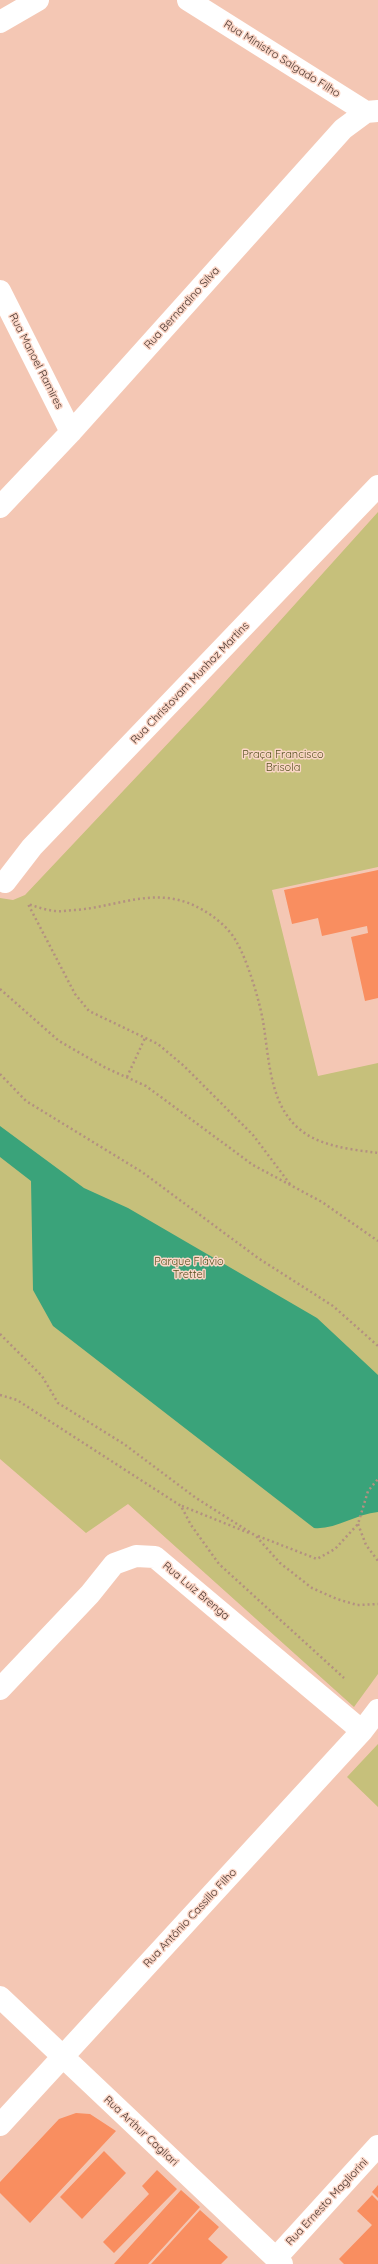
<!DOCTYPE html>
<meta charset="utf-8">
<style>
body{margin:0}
canvas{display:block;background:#f4c7b4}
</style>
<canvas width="378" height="2264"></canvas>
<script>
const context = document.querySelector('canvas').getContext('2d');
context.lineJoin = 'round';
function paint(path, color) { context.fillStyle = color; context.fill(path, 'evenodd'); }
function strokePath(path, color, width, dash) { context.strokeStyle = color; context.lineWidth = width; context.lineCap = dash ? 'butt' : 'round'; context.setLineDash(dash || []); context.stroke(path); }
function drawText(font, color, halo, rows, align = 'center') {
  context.font = font + ' Quicksand,sans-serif'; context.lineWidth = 3; context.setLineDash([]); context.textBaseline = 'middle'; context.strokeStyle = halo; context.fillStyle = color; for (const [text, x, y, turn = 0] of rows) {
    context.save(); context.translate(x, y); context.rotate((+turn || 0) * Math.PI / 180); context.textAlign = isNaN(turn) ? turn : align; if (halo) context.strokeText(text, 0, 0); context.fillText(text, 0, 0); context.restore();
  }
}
const green = new Path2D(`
 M378,512v355l-106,23 46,186 60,-13v611l-24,33 -226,-203 -42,29 -86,-74v-561l13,2 12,-5 181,-192z
 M378,1744v63l-31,-30z`);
const water = new Path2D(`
 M0,1126l84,62 44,20 189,110 61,57v137c-22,2 -43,18 -64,16l-261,-202 -20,-36 -2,-109 -31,-24z`);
const building = new Path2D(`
 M378,870v128l-13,3 -14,-64 17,-4 -1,-7 -45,10 -4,-18 -26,6 -8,-34z
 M76,2113l14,1 26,17 -86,92 -30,-30v-11l59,-63z
 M104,2151l22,22 -44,46 -22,-22z
 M157,2170l20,19 -63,64 -11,-11 46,-48 -7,-8z
 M378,2185v13l-6,-6z
 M181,2190l19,17 -52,57h-34z
 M372,2195l6,6v63h-34l-5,-5 33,-34 -15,-14z
 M200,2210l19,17 -11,12 20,18 -7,7h-70z`);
const path = new Path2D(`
 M0,989l59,52 47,27 40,18 107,79 69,37 56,39
 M0,1074l26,27 116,71 116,86 75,48 45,40
 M127,1077l18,-39
 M290,1184l-37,-49 -69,-69 -26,-22 -69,-33 -14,-17 -47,-90c9,3 18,6 27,7 7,1 14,-1 21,-1 46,-4 82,-26 127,0 12,7 26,18 33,31 11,18 23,58 27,80 7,42 6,95 50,117 20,10 44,12 65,15
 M0,1334l42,42 16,27 66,41 72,54 60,38 24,27 32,25 25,11 20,6 21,-1
 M0,1395l17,5 164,106 10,19 28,39 125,114
 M182,1506l67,27
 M358,1524l8,21 12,16
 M258,1536l59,23 18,-10 23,-25 10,-33 10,-12`);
const minor = new Path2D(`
 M188,0l178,112 12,-1
 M0,22l38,-22
 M0,291l71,141
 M0,507l71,-75 272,-303 23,-17
 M5,882l27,-35 346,-361
 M0,1689l90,-95 24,-30 22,-8 19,1 207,174
 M0,1997l282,267
 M0,2125l362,-394 16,-21
 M276,2258l102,-112`);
const streetNames = [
 ["Rua Ministro Salgado Filho",282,59,32],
 ["Rua Bernardino Silva",182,308,-48],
 ["Rua Manoel Ramires",36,361,63],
 ["Rua Christovam Munhoz Martins",190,683,-46],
 ["Rua Luiz Brenga",196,1591,40],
 ["Rua Antônio Cassillo Filho",190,1918,-47],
 ["Rua Arthur Cagliari",141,2131,43],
 ["Rua Ernesto Magliorini",327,2202,-47]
];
const parkNames = [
 ["Praça Francisco",283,755],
 ["Brisola",283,768],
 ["Parque Flávio",189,1262],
 ["Trettel",189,1275]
];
paint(green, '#c6c07b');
paint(water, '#3aa37a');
paint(building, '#f98e60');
strokePath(path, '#b39081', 2.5, [2, 3]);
strokePath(minor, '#fff', 22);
drawText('11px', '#47352e', '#fbd6c7', streetNames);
drawText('11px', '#575220', '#fbd6c7', parkNames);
</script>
